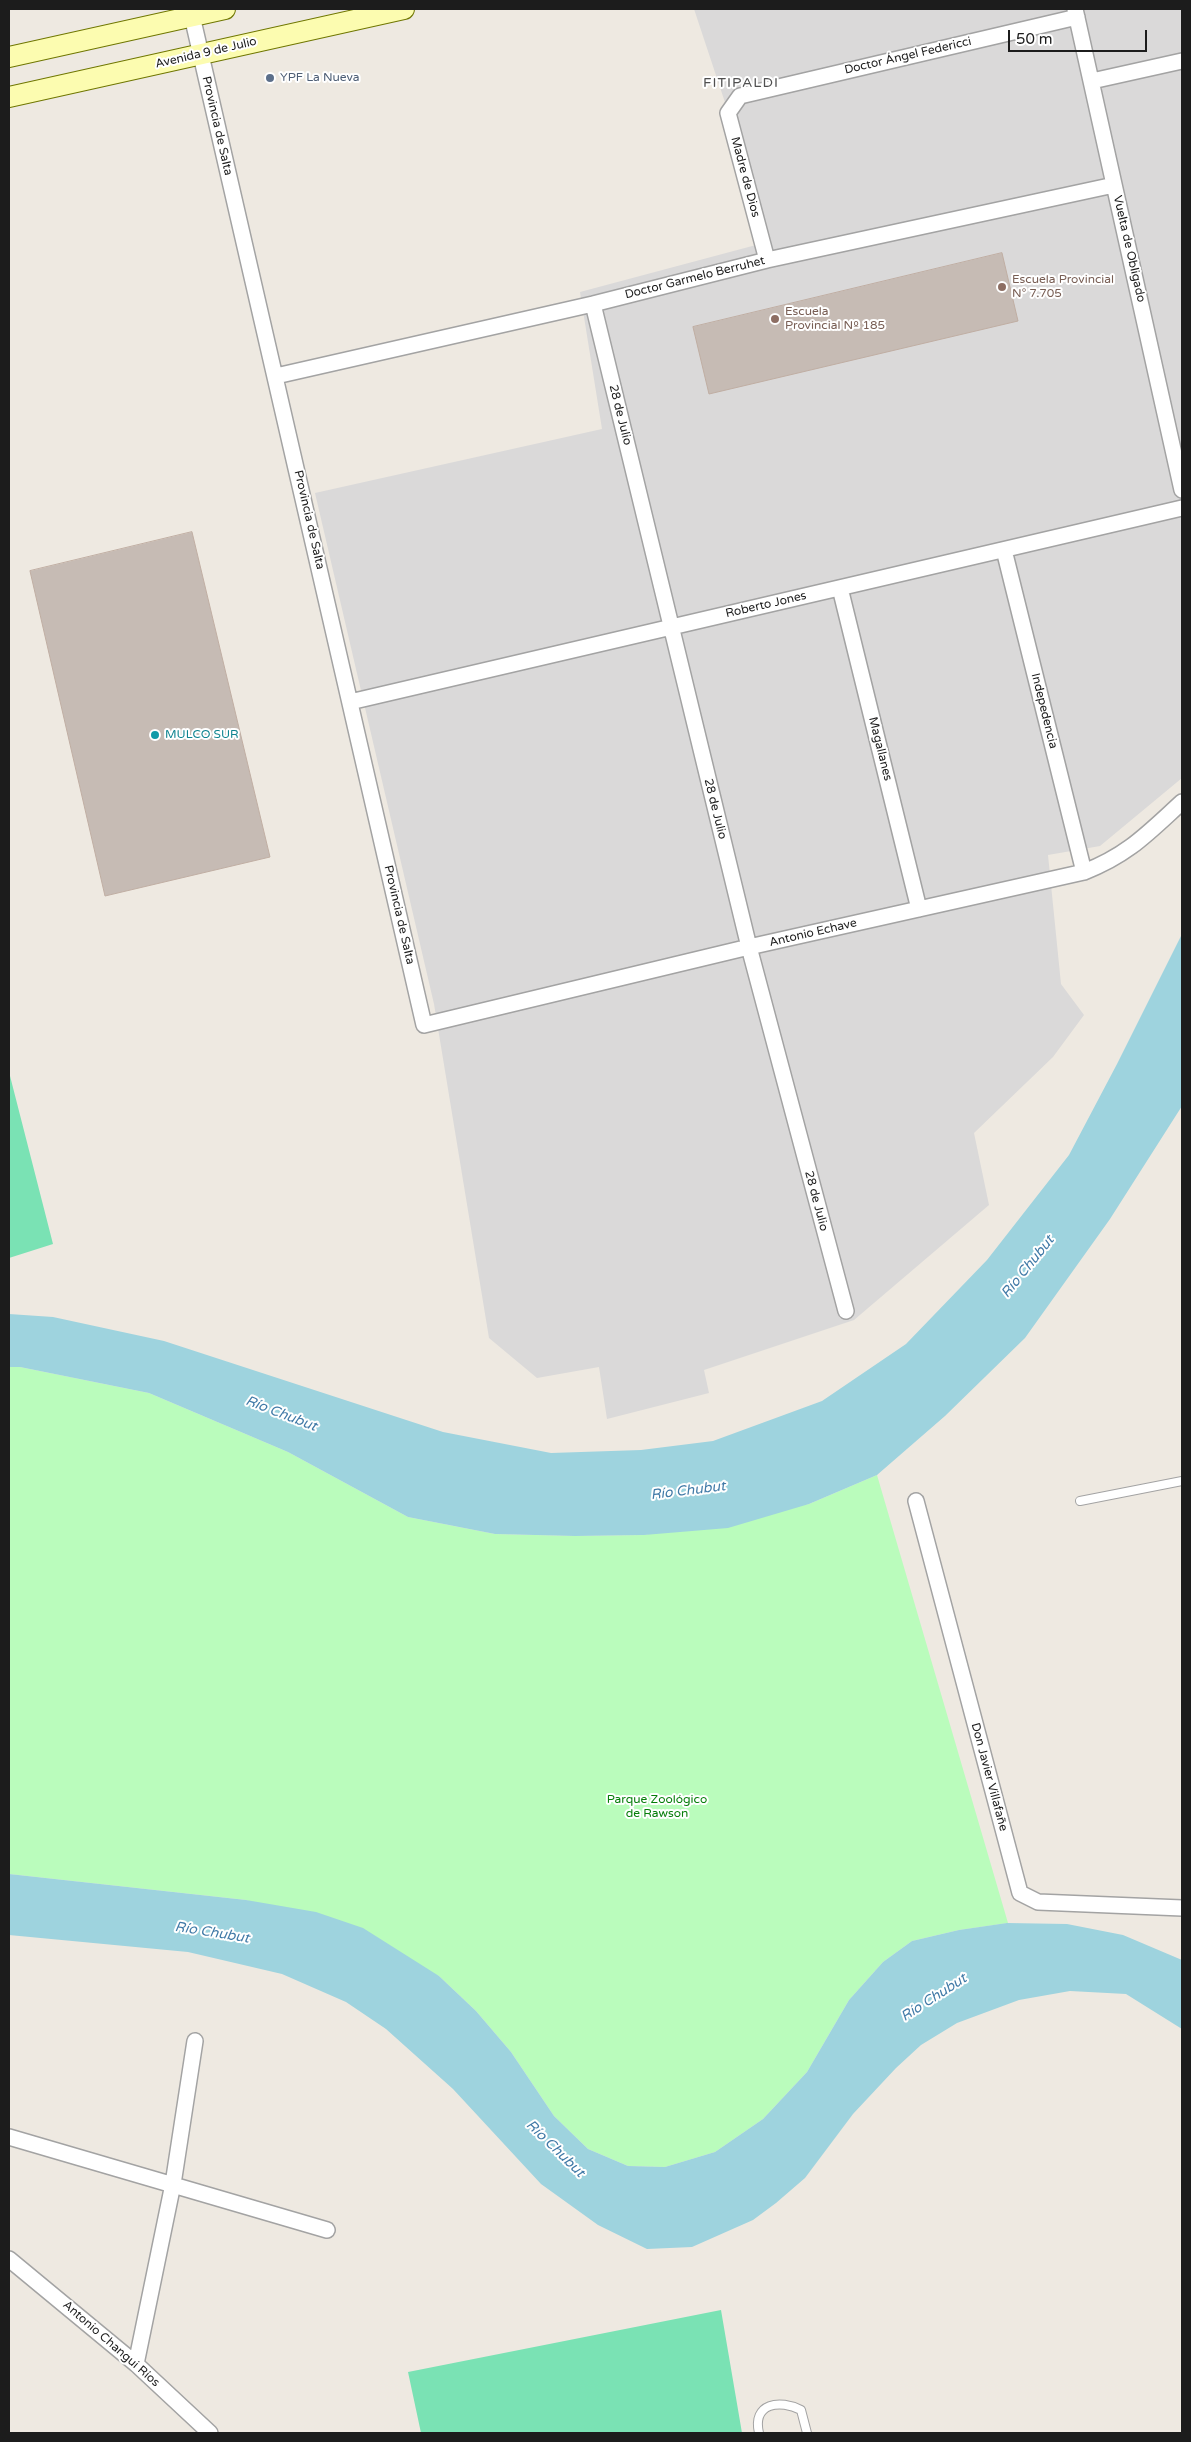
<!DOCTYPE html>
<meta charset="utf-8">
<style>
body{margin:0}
#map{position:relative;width:1191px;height:2442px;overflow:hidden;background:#eee9e1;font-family:"Varela Round",sans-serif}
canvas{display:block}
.frame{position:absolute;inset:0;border:10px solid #1c1c1c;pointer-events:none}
.scale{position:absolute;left:1008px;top:30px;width:139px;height:22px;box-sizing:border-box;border:2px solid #1c1c1c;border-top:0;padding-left:6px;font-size:15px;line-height:18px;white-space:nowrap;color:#1c1c1c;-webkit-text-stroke:4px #fff;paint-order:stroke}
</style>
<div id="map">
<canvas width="1191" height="2442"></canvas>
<div class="frame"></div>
<div class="scale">50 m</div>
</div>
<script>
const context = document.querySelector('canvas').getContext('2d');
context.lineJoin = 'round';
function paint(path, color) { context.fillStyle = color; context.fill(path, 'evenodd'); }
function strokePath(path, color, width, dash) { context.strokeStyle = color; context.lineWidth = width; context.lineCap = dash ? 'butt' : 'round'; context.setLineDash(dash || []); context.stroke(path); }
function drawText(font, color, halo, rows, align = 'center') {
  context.font = font + ' "Varela Round",sans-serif'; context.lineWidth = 4; context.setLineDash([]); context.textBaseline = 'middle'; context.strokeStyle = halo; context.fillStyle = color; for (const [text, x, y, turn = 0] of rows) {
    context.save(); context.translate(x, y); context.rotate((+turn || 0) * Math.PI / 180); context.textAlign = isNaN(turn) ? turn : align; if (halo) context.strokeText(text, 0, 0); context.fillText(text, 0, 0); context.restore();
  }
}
const residential = new Path2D(`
 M694,9h488v769l-82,68 -52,9 13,129 23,31 -31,42 -79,76 15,72 -135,115 -150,50 5,23 -102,26 -8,-52 -62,11 -48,-40 -55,-334 -119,-511 287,-64 -22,-137 191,-51z`);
const park = new Path2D(`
 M9,1367h11l129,26 139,59 120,65 87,17 80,2 69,-1 165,-31 68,-29 131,448 -49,7 -47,11 -29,21 -34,38 -42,72 -44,47 -48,33 -50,15 -37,-1 -40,-17 -34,-33 -43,-64 -35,-41 -37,-35 -193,-76 -237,-26z`);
const pitch = new Path2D(`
 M9,1072l44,172 -44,14z
 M721,2310l21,123h-321l-13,-61z`);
const water = new Path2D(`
 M1182,934v172l-72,113 -85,119 -80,78 -68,59 -68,29 -81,24 -84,7 -69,1 -80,-2 -87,-17 -120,-65 -139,-59 -129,-26h-11v-53l44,3 111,24 279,91 108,21 90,-3 72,-9 109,-40 84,-57 81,-84 82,-105 48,-91z
 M9,1874l237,26 70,12 47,16 76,48 37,35 35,41 43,64 34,33 40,17 37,1 50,-15 48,-33 44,-47 42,-72 34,-38 29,-21 47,-11 48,-7 60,1 56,11 59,25v69l-56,-35 -56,-3 -51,9 -62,23 -36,22 -25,23 -43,46 -48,64 -29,25 -23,17 -61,27 -45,2 -49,-24 -57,-41 -88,-95 -67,-60 -40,-27 -64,-28 -94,-22 -179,-17z`);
const building = new Path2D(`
 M1002,253l16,68 -309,73 -16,-67z
 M192,532l78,325 -165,39 -75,-325z`);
const service = new Path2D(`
 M1080,1501l102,-20
 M759,2433c-7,-30 21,-34 42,-23l6,23`);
const minor = new Path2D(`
 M1075,9l107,481
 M192,16l232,1009 325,-78 335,-75c44,-17 64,-39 98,-70
 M1092,81l90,-20
 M767,260l-39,-147 12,-17 337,-79
 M593,304l156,643 97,364
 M276,376l317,-72 174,-44 347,-75
 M1004,550l80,322
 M840,588l79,321
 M350,702l832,-194
 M916,1501l104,392 18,9 144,6
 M9,2137l318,93
 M9,2259l127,105 74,69
 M136,2364l37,-180 22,-143`);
const secondary = new Path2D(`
 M9,57l216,-48
 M9,97l395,-88`);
const markers = [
 [270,78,5,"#5c6f8a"],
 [1002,287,5,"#8d6e63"],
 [775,319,5,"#8d6e63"],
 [155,735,5,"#0f9aa8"]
];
const streetNames = [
 ["Avenida 9 de Julio",206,53,-13],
 ["Doctor Ángel Federicci",908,56,-13],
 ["Provincia de Salta",217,126,77],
 ["Madre de Dios",745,177,75],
 ["Vuelta de Obligado",1129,249,77],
 ["Doctor Garmelo Berruhet",695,278,-14],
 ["28 de Julio",620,415,76],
 ["Provincia de Salta",309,520,77],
 ["Roberto Jones",766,605,-13],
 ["Indepedencia",1044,711,76],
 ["Magallanes",880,749,76],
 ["28 de Julio",715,809,76],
 ["Provincia de Salta",399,915,77],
 ["Antonio Echave",813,933,-13],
 ["28 de Julio",816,1201,75],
 ["Don Javier Villafañe",989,1777,75],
 ["Antonio Changui Ríos",111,2344,41]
];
const serviceNames = [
 ["YPF La Nueva",280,78]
];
const educationNames = [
 ["Escuela Provincial",1012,280],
 ["N° 7.705",1012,294],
 ["Escuela",785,312],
 ["Provincial Nº 185",785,326]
];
const cultureNames = [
 ["MULCO SUR",165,735]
];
const parkNames = [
 ["Parque Zoológico",657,1800],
 ["de Rawson",657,1814]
];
const neighbourhoodNames = [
 ["FITIPALDI",741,83]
];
const waterNames = [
 ["Río Chubut",1028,1267,-51],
 ["Río Chubut",281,1414,21],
 ["Río Chubut",688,1491,-7],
 ["Río Chubut",212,1933,9],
 ["Río Chubut",934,1998,-33],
 ["Río Chubut",555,2149,44]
];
paint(residential, '#dad9d9');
paint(park, '#bafcbc');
paint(pitch, '#7ae2b4');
paint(water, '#9ed3de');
paint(building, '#c6bbb4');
strokePath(building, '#c0aea3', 1);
strokePath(service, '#a3a3a3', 10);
strokePath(minor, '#a3a3a3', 18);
strokePath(secondary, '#6f7600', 22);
strokePath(service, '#fff', 8);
strokePath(minor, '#fff', 15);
strokePath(secondary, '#fcfcb0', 20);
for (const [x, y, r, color] of markers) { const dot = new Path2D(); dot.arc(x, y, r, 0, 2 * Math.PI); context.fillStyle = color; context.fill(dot); strokePath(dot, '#fff', 2); }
drawText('12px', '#1c1c1c', '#fff', streetNames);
drawText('12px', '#4e5e75', '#fff', serviceNames, 'left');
drawText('12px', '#785e54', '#fff', educationNames, 'left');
drawText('12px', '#0d838f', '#fff', cultureNames, 'left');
drawText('12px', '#067e0a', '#fff', parkNames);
context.letterSpacing = '1px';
drawText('14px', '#4f4f4f', '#fff', neighbourhoodNames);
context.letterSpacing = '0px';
drawText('italic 14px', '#417aa7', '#fff', waterNames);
</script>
